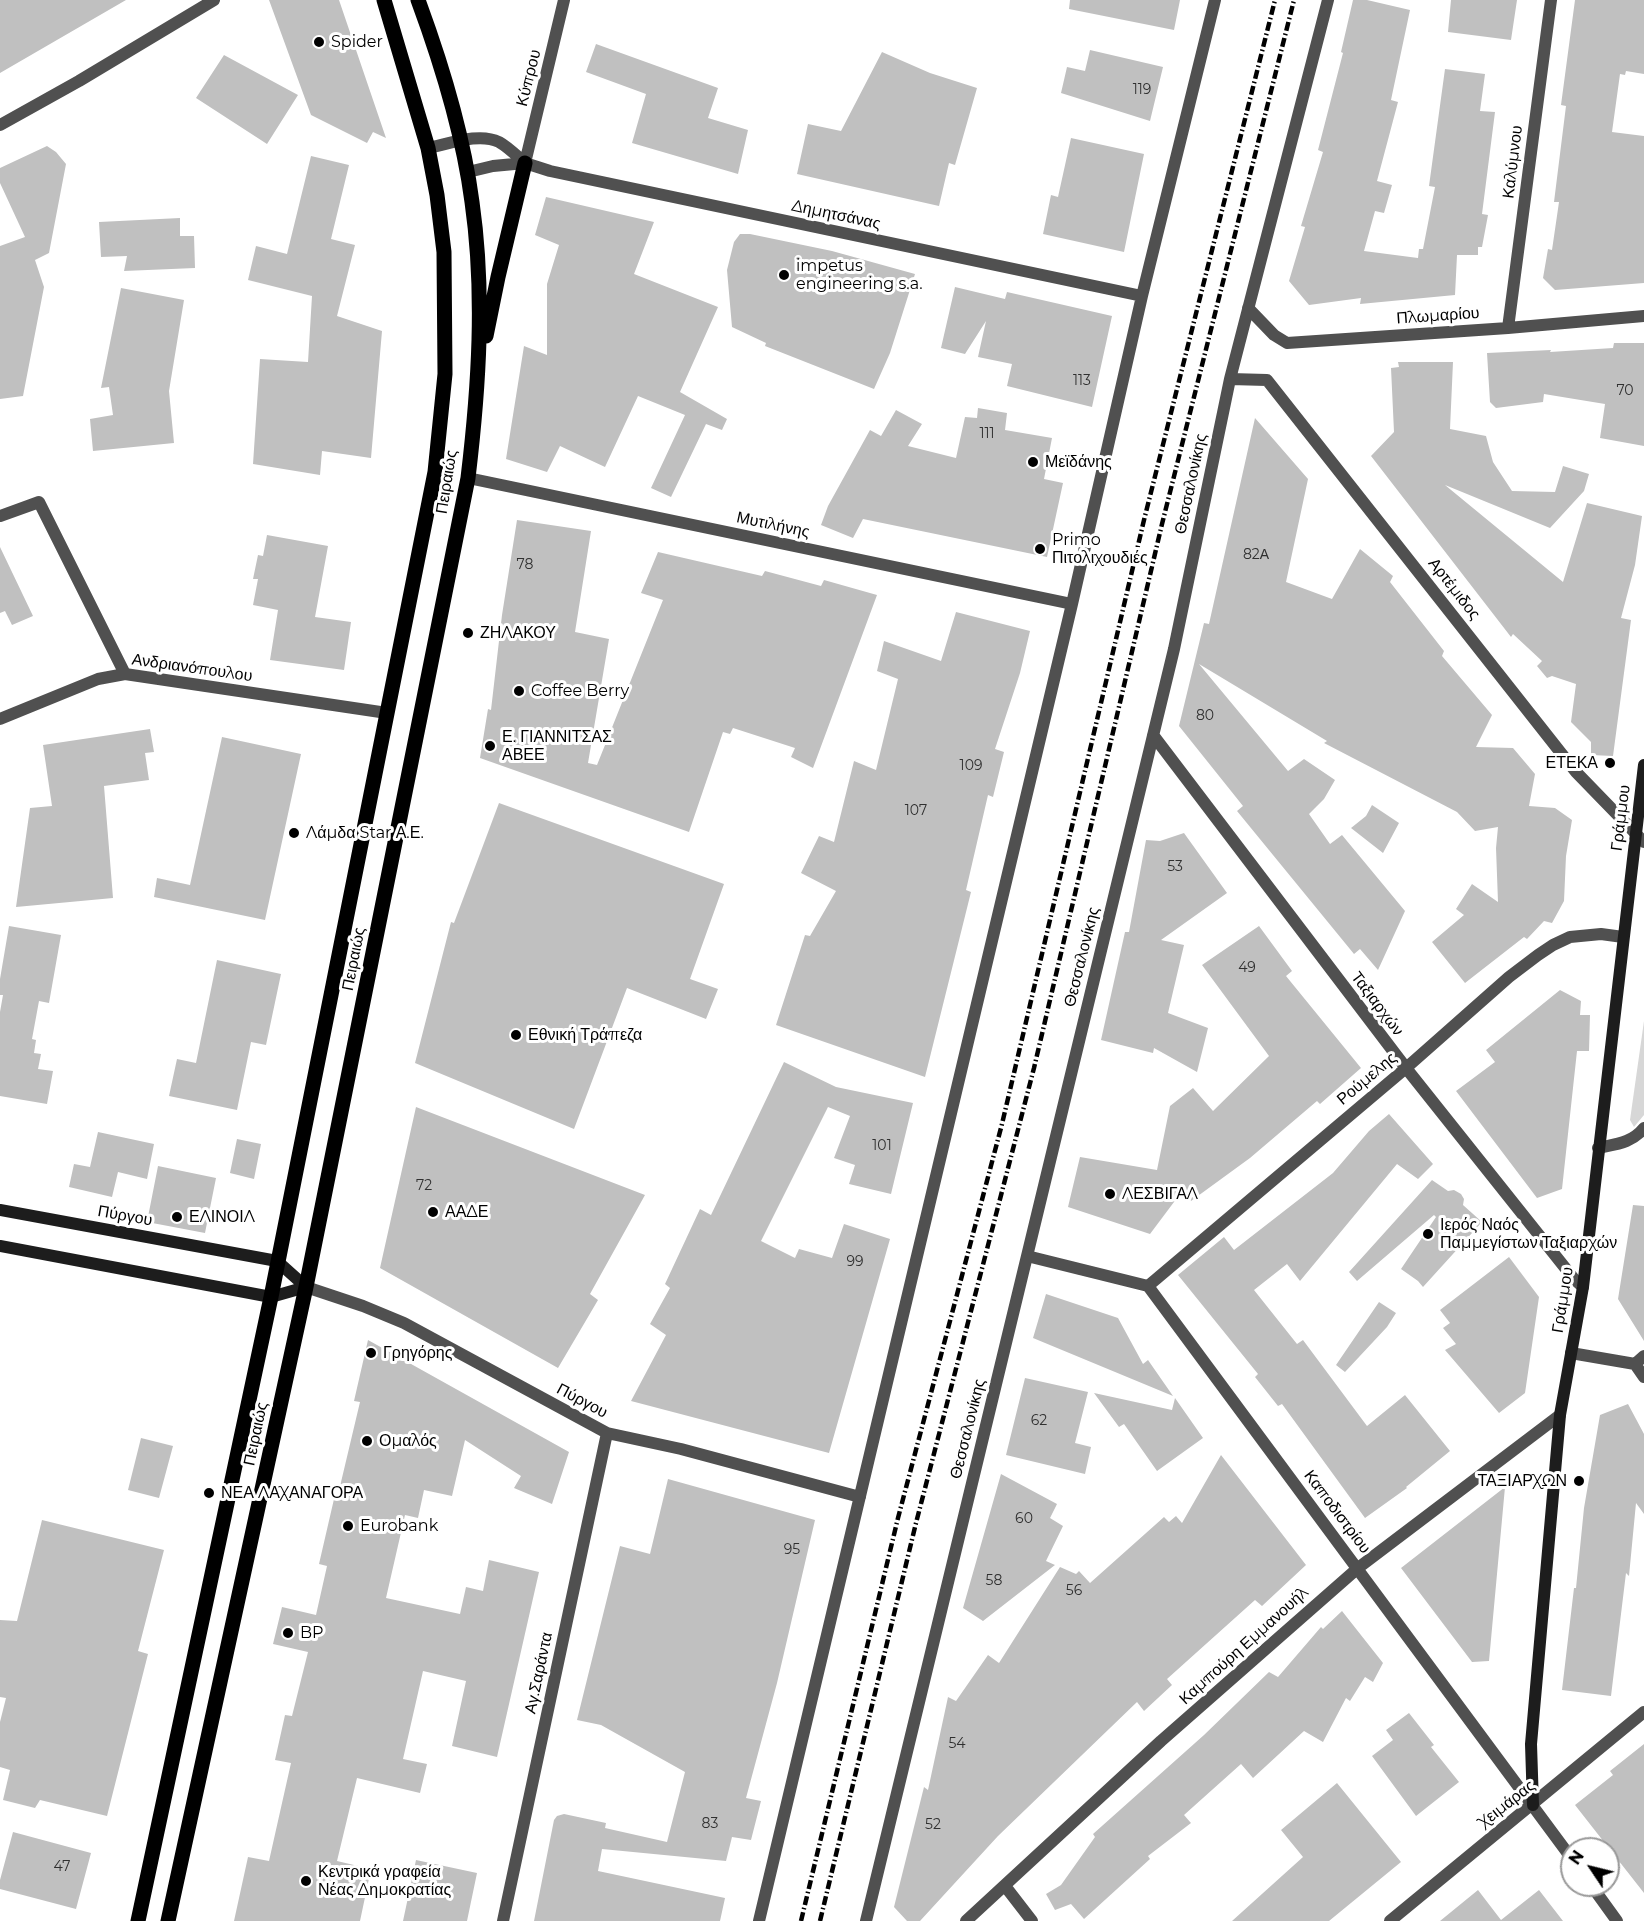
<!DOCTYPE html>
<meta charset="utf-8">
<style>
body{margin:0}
#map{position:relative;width:1644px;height:1921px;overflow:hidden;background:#fff;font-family:Montserrat,sans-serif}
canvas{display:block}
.north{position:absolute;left:1560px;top:1837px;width:60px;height:60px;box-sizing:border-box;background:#fff;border:2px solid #999;border-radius:50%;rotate:305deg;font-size:16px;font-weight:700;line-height:24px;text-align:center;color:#000}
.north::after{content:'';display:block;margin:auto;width:21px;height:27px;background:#000;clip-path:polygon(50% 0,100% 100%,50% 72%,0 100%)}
</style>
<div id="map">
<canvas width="1644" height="1921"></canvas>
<div class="north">N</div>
</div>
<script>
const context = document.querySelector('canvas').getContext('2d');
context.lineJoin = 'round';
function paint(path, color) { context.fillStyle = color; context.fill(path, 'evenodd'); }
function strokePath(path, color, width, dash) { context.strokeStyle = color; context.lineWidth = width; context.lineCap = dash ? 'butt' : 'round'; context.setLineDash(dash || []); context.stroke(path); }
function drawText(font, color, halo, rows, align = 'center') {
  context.font = font + ' Montserrat,sans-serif'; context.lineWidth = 6; context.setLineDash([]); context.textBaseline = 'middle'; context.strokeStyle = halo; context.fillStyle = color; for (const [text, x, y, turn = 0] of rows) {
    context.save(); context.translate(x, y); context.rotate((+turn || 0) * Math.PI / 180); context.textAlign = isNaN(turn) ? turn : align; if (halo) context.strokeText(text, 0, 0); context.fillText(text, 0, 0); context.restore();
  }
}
const green = new Path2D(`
 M1644,1021v94l-10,12 -4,-7z`);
const building = new Path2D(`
 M0,0h126l-126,73z
 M269,0h70l47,138 -13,-6 -6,11 -56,-28z
 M1070,0h110l-6,30 -105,-21z
 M1353,0h14l43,10 -19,90 7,2 -21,79 15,4 -8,28 -9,-2 -11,40 54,7 1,-9h4l12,-62 -6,-1 16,-117 40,5 -5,37 15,1 -13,102 6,1 -6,32h-4v8h-21l-2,40 -95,9 1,-6 -52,7 -20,-24 16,-54 -4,-1 22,-74 -5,-2 25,-97 -2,-1z
 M1451,0h66l-6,40 -63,-8z
 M1575,0h69v74l-18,-3 -1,4 -5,-1 -8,58 32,4v147l-89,7 -12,-12 5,-29 4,1 7,-48h-5l12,-96 -5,-1z
 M596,44l122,44 -10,30 40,12 -10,44 -106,-31 14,-49 -60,-22z
 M1090,50l73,17 -13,54 -89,-28 6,-26 18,4z
 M882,52l48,21 47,15 -22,77 -6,-2 -10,43 -142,-32 11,-50 33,7z
 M224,55l74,40 -31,49 -71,-46z
 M1071,138l73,16 -20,98 -81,-18 8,-39 7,2z
 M47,146l9,6 10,12 -17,89 -14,7 9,27 -21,109 -23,3v-153l25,-9 -25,-54v-15z
 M311,156l38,9 -18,74 24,6 -18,71 45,15 -11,127 -49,-7 -2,24 -67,-11 7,-105 48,3 4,-66 -64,-16 8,-34 31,8z
 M546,197l108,25 -20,52 84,33 -38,85 47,27 -5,11 -16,-6 -35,73 -20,-9 34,-73 -47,-19 -33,71 -45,-21 -13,26 -41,-13 18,-113 23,9v-71l12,-39 -24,-10z
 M180,218v18h14l1,32 -71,3 3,-15 -26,1 -2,-35z
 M740,234h10l82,17 83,23 -25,79 -16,36 -109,-43 1,-3 -34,-16 -5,-57 7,-28z
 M955,287l50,12 2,-7 105,24 -20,91 -85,-21 5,-22 -34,-7 8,-36 -21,33 -24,-6z
 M121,288l63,12 -15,91 5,52 -81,8 -3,-32 23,-4 -4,-28 -8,1z
 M1614,343h30v103l-44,-8 5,-34 -61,-10 -1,8 -47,6 -6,-6 -3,-49 64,-3 -1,2 63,-4z
 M1398,362h55l-3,67 36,7 7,26 19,29 43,1 8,-26 26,8 -5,17 -34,37 -105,-43 118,97 24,-79 55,13 -7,49 -14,53 10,2 -18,136 -22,-1v-13l-20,-20 5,-38 -24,-8 -5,2 -10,-12 5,-5 -29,-27 -2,3 -140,-181 23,-24 -3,-64 8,-1z
 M978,408l29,5 -2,17 47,8 -8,41 19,4 -16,74 -184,-38 -10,19 -32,-13 7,-19 42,-76 11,6 15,-26 26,14 -14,22 48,12 9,-41 12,1z
 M1255,418l53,61 -22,103 46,17 28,-50 33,27 -3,6 54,69 -2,5 50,59 -16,32 37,1 22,26 -6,32 26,2 17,12 -6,36 -2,45 -12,22 -8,-2 -17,18 -3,-2 -59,46 -33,-41 32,-27 -8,-6 16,-25 26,18 -2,-54 2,-21 -23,4 -18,-19 -133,-69 3,-2 -128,-77 89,107 16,-12 31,21 -11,19 -15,15 21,30 12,-9 63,76 -27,59 -18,-21 -6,5 -117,-143 6,-5 -64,-80 25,-103 5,1z
 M517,520l74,11 -16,101 34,7 -21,124 9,2 66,-165 -22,-7 17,-41 104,24 3,-5 56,15 3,-6 53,15 -64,173 -22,-11 4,-9 -62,-20 -3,6 -7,-2 -34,100 -209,-74 8,-49 3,1 11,-95z
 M267,535l61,11 -13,71 36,5 -7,48 -74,-10 8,-50 -25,-5 5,-26h-5l5,-24 5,1z
 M0,547l33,69 -21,9 -7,-14 -5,2z
 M956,612l74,19 -10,42 -25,76 9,3 -11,45 -5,-2 -22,95 5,2 -46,185 -149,-52 29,-90 5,1 26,-45 -35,-18 18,-37 15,6 20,-81 22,9 22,-91 -21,-8 7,-30 57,20z
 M150,729l4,23 -9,1 4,27 -45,6 9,112 -97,9 14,-99 22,-2 -9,-61z
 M222,737l79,17 -36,166 -111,-23 3,-19 33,7z
 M499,803l225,81 -34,95 28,10 -12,30 -79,-31 -53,141 -159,-66 36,-141 3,1z
 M1372,805l27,18 -16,30 -32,-25 15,-12z
 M1184,833l43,60 -66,47 23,5 -16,68 40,15 -11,44 -43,-24 -1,5 -52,-13 24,-108h4l17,-92 14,1z
 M9,926l52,9 -12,68 -10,-2 -7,38 4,1 -2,13 7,1 -3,15 15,2 -6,33 -47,-8v-84l3,-17h-3v-16z
 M1259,926l33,45 -6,5 75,92 -41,36 -3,-3 -67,57 -59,43 -8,-11 -33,44 -82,-27 12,-50 77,13 13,-64 23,-18 20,23 56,-55 -67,-91z
 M217,960l64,14 -15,71 -15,-3 -14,68 -68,-14 8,-37 19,4z
 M1560,990l21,11 -1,14h10l-1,36h-12l-15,138 -25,9 -81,-107 39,-29 -9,-12z
 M784,1062l52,25 77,16 -22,91 -42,-10 6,-19 -21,-7 16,-42 -22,-9 -67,134 34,17 4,-9 33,9 12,-34 46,15 -61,214 -198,-52 35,-66 -16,-11 20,-36 -5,-4 35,-75 11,6z
 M416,1107l229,88 -55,99 8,6 -40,68 -178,-100z
 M1389,1114l44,50 -15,15 -21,-15 -97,117 -13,-17 -33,26 43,54 6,-4 64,86 38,-31 45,56 -44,36 1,1 -42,30 -83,-114 -4,2 -23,-29 3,-3 -80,-99 46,-38 10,13 99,-77 36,-42z
 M98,1132l56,12 -7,35 -29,-7 -6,25 -43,-10 5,-23 16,3z
 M237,1139l24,5 -7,35 -24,-6z
 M158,1166l58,12 -11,55 -58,-11z
 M1432,1180l16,11 6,-1 7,4 3,5 -1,6 19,17 -59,65 -5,-6 -17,-12 35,-52 -2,-2 -77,66 -8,-9z
 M1633,1205l11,1v135l-26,-42z
 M1509,1257l30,40 -14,96 -26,20 -54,-63 11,-6 -13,-16 7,-5 -10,-13z
 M1046,1294l72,24 25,46 5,-4 25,36 -140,-58z
 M1379,1302l17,11 -9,14 -42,45 -9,-7z
 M368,1340l201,112 -17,52 -38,-16 7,-12 -56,-36 -13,56 -28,-6 -6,28 -13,-3 -19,83 74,16 6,-27 17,4 6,-31 50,12 -42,185 -45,-11 14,-65 -43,-10 -20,88 24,5 -7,29 -63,-15 -20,83 34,8 -11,52h-126l14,-64 21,4 22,-98 -16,-3 10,-45 7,1 16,-64 -35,-8 9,-37 34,8 11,-49 -8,-2 15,-65h3l23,-97 -6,-1z
 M1025,1378l63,14 -13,51 16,4 -6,27 -79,-19z
 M1094,1393l78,17 3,-12 28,40 -46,33 -33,-47 -5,3z
 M1628,1404l16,30v80l-8,-11 -7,73 -3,-3 -15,123 -49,-6 12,-102h2l8,-80 16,-93z
 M141,1438l32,8 -14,52 -31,-8z
 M1221,1455l85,110 -44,41 -7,-6 -88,79 5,6 -28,26 -7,-9 -139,134 -78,85h-13l-13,-14 30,-120 4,3 20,-93 8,4 32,-46 11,8 61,-96 16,7 3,-3 11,12 74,-66 5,5 7,-6 6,7z
 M1001,1474l56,30 -7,14 13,8 -17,35 9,4 -72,56 -20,-13z
 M668,1479l147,41 -38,163 -31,115 15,3 -10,39 -19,-3 -6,24 -124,-12 -4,22 127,27 -5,23h-186l20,-101 3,-4 7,-2 42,9 -1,5 62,14 18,-70 -84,-47 -24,-5 43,-174 30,8z
 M1505,1487l-16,174 -17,1 -71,-94z
 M42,1520l122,30 -26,101 10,3 -41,162 -67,-16 -5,8 -32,-8 7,-30 -10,-3v-45l6,-24 -6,-1v-77l17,1z
 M1342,1611l41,52 -10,19 -8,-5 -15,24 -4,-3 -23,44 -19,-11 -51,47 -12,-14 -57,51 7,8 -43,33 2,3 -66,60 -13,-15 -16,6 -9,-16 15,-9 34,-48 -2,-3 111,-99 65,-63 9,5 43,-50 2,2z
 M1409,1713l25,32 -3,2 28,35 -43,34 -44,-60 21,-16 -7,-10z
 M1644,1744v149l-69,-88 38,-30 -3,-4z
 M1337,1783l64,79 -72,59h-97l71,-64 -22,-27z
 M13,1832l78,21 -15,56 -76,-20v-9z
 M416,1860l61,13 -10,48h-64z
 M1478,1890l23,30 38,-30 24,31h-123z`);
const street = new Path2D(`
 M0,125l79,-44 135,-81
 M428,148c21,-4 51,-16 71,-6 9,5 18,14 26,21
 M525,163l39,-163
 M468,172l25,-6 32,-3 25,8 592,125
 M1248,308l26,27 13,8 221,-15 136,-12
 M1508,328l43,-328
 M1230,379l37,1 309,392 68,70
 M468,478l604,126
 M0,516l39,-14 86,172
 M0,719l98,-40 27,-5 262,39
 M1153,735l253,333 168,211 9,8
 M1598,1148c18,-4 34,-5 46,-20
 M1027,1256l121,30 424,573
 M1148,1286l258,-218 103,-91 29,-22 15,-10 17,-8 31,-3 22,3
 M306,1287l57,19 41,17 203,110 74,16 179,48
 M1571,1353l64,11 9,-8
 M1635,1364l9,13
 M1591,1885l26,36
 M1005,1886l27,35
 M503,1921l104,-488
 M759,1921l313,-1317 70,-308 73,-296
 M866,1921l308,-1272 56,-270 98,-379
 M966,1921l195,-180 197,-173 202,-153
 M1390,1921l254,-209`);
const secondary = new Path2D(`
 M0,1210l277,51 29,26
 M0,1246l271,51 35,-10
 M1533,1805l-2,-61 29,-329 23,-128 61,-522`);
const primary = new Path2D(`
 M486,336l12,-59 27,-114
 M138,1921l133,-624 164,-825 10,-98 -1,-122 -7,-57 -9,-47 -44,-148
 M168,1921l138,-634 162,-809c11,-92 17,-185 4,-276 -9,-69 -30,-137 -54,-202`);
const rail = new Path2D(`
 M801,1921l97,-403 104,-394 142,-604 131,-520
 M820,1921l96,-398 118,-455 128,-544 132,-524`);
const markers = [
 [319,42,6,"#000"],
 [784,275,6,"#000"],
 [1033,462,6,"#000"],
 [1040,549,6,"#000"],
 [468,633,6,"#000"],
 [519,691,6,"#000"],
 [490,746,6,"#000"],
 [1610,763,6,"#000"],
 [294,833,6,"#000"],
 [516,1035,6,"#000"],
 [1110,1194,6,"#000"],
 [433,1212,6,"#000"],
 [177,1217,6,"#000"],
 [1428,1234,6,"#000"],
 [371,1353,6,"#000"],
 [367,1441,6,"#000"],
 [1579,1481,6,"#000"],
 [209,1493,6,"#000"],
 [348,1526,6,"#000"],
 [288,1633,6,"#000"],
 [306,1881,6,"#000"]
];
const numberNames = [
 ["119",1142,90],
 ["113",1082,381],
 ["70",1625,391],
 ["111",987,434],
 ["82Α",1256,555],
 ["78",525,565],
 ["80",1205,716],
 ["109",971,766],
 ["107",916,811],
 ["53",1175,867],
 ["49",1247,968],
 ["101",882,1146],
 ["72",424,1186],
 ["99",855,1262],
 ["62",1039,1421],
 ["60",1024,1519],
 ["95",792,1550],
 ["58",994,1581],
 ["56",1074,1591],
 ["54",957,1744],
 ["83",710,1824],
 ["52",933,1825],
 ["47",62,1867]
];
const poiNames = [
 ["Spider",331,42],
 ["impetus",796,266],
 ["engineering s.a.",796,284],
 ["Μεϊδάνης",1045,462],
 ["Primo",1052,540],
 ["Πιτολιχουδιές",1052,558],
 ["ΖΗΛΑΚΟΥ",480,633],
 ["Coffee Berry",531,691],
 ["Ε. ΓΙΑΝΝΙΤΣΑΣ",502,737],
 ["ΑΒΕΕ",502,755],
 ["ΕΤΕΚΑ",1598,763,"right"],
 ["Λάμδα Star Α.Ε.",306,833],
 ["Εθνική Τράπεζα",528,1035],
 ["ΛΕΣΒΙΓΑΛ",1122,1194],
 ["ΑΑΔΕ",445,1212],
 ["ΕΛΙΝΟΙΛ",189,1217],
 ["Ιερός Ναός",1440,1225],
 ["Παμμεγίστων Ταξιαρχών",1440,1243],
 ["Γρηγόρης",383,1353],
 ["Ομαλός",379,1441],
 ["ΤΑΞΙΑΡΧΩΝ",1567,1481,"right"],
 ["ΝΕΑ ΛΑΧΑΝΑΓΟΡΑ",221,1493],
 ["Eurobank",360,1526],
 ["BP",300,1633],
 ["Κεντρικά γραφεία",318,1872],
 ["Νέας Δημοκρατίας",318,1890]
];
const streetNames = [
 ["Κύπρου",529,78,-76],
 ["Καλύμνου",1513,162,-83],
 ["Δημητσάνας",836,215,12],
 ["Πλωμαρίου",1438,316,-4],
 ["Πειραιώς",447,482,-81],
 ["Θεσσαλονίκης",1191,484,-78],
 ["Μυτιλήνης",773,525,12],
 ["Αρτέμιδος",1454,589,52],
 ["Ανδριανόπουλου",192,668,8],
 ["Γράμμου",1621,818,-83],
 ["Θεσσαλονίκης",1082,957,-76],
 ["Πειραιώς",354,959,-79],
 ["Ταξιαρχών",1377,1004,53],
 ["Ρούμελης",1367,1079,-40],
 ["Πύργου",125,1216,10],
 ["Γράμμου",1563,1300,-81],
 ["Πύργου",582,1401,28],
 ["Θεσσαλονίκης",968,1429,-76],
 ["Πειραιώς",256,1434,-78],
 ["Καποδιστρίου",1337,1512,53],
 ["Καμπούρη Εμμανουήλ",1244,1646,-42],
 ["Αγ.Σαράντα",539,1673,-78],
 ["Χειμάρας",1507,1804,-38]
];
paint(green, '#d7d7d7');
paint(building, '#c0c0c0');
strokePath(street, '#505050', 12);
strokePath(secondary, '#1d1d1d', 12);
strokePath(primary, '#000', 15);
strokePath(rail, '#000', 4.5, [9, 3, 1.5, 3]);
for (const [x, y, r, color] of markers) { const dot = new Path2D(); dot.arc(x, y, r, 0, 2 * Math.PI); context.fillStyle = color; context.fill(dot); strokePath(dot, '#fff', 2); }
drawText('14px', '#303030', null, numberNames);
drawText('16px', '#000', '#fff', poiNames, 'left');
drawText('16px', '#000', '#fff', streetNames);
</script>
